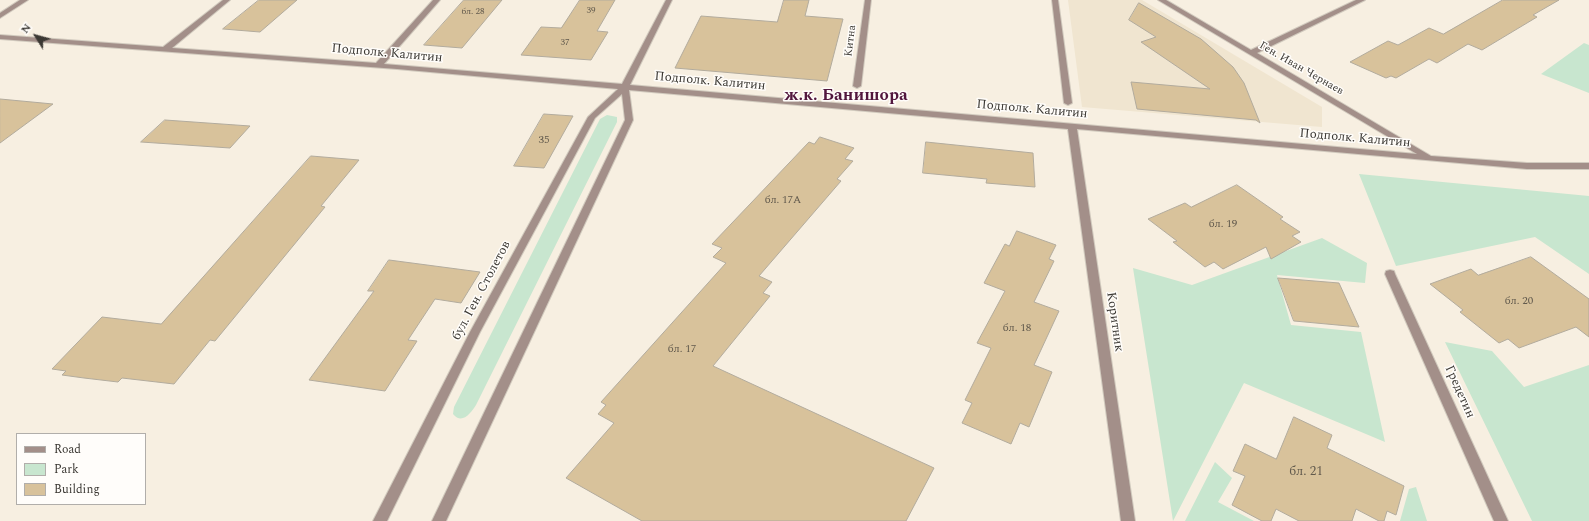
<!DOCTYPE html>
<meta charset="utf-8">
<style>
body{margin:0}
#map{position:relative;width:1589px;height:521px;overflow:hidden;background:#f7efe1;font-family:Spectral,serif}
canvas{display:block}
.legend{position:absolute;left:16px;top:433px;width:130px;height:72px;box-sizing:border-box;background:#fffdfa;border:1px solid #b1aeaa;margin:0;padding:5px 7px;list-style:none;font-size:12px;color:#3b3833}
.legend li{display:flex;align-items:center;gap:8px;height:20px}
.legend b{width:20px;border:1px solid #b1aeaa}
.north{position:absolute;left:16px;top:16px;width:40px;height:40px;-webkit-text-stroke:3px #fffdfa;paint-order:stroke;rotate:307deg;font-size:11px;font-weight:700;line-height:16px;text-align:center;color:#3b3833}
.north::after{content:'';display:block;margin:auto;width:14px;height:18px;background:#3b3833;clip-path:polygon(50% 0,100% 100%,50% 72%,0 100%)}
</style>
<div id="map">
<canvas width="1589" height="521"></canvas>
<ul class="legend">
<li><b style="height:5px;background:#a38f89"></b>Road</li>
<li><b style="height:11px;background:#c8e6cf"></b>Park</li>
<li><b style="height:11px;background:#d8c29b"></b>Building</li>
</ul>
<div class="north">N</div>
</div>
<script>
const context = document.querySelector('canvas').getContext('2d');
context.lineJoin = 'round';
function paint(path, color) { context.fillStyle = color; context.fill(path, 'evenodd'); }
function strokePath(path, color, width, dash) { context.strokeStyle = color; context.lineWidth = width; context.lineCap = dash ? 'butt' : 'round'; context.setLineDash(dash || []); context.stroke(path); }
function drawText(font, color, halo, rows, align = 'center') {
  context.font = font + ' Spectral,serif'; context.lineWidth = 3; context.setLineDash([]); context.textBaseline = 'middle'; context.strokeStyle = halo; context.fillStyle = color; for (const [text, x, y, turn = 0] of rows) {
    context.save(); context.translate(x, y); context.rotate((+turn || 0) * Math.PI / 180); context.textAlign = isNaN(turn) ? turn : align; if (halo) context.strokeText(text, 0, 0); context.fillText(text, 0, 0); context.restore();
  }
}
const built = new Path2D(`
 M1068,0h74l180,107v20l-240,-20z`);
const green = new Path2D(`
 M1584,43l5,2v48l-48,-19z
 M607,115l10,2v5l-141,283c-5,8 -14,20 -23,9l1,-7 146,-288z
 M1359,174l230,22v78l-54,-37 -139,29z
 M1322,238l45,25 -2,20 -88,-8 14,50 70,7 24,110 -141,-59 -71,138 -40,-253 59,17z
 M1445,342l47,9 32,36 65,-22v156h-57z
 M1215,462l17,16 -14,24 36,19h-69z
 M1416,487l11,34h-27l9,-32z`);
const building = new Path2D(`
 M259,0h38l-37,32 -37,-3z
 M464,0h38l-40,48 -38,-3z
 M580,0h35l-18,31 11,1 -17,28 -70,-5 20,-28 20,1z
 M784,0h25l-4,16 38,3 -16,62 -152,-13 26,-52 76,6z
 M1503,0h56l-26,15 4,2 -55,33 -14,-6 -31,19 -8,-4 -33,19 -5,-2 -5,2 -36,-16 38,-21 10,4 31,-17 14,6z
 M1139,3l62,36 32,28 11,16 16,40 -4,-3 -119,-11 -6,-27 79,7 -69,-47 15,-5 -27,-17z
 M0,99l53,5 -53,39z
 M544,114l29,2 -29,52 -30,-2z
 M165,120l85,6 -20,22 -89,-6z
 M820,137l34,11 -9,11 8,2 -16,18 4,2 -82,95 13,6 -9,11 7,3 -57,70 221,102 -28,53h-264l-76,-43 48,-55 -16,-9 8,-9 -5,-3 125,-139 -13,-6 9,-9 -10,-4 97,-102 5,2z
 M926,142l107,11 2,34 -49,-4 1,-4 -64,-6z
 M311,156l48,4 -38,46 4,1 -110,134 -5,-1 -36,44 -52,-6 -4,4 -34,-4 -22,-3 4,-4 -14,-2 50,-52 59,7z
 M1237,185l46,32 -3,2 20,13 -8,4 9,6 -30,17 -5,-12 -43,22 -9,-7 -9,5 -32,-25 4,-1 -29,-22 37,-16 6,4z
 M1017,231l39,14 -7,14 5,2 -20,41 25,9 -25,54 18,7 -23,55 -9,-4 -9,21 -49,-21 10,-20 -7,-3 26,-52 -14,-5 28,-52 -21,-8 21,-39 4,2z
 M1531,257l58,42v38l-13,-10 -57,21 -11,-9 -9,4 -39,-31 3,-2 -33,-26 41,-15 7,6z
 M389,260l91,12 -19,31 -26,-4 -27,41 9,1 -32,50 -76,-11 65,-89h-6z
 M1278,278l61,5 20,44 -65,-6z
 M1294,417l38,18 -5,13 77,38 -8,29 -9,-4 -3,10h-5l-23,-12 -4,12h-53l-23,-12 -5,12h-9l-30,-16 13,-29 -12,-5 12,-27 31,15z`);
const minor = new Path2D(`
 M20,0h8l-28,18v-5z
 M223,0h7l-58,48 204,15 57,-63h7l-56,64 238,20 44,-84h6l-42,85 787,69 -259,-154h8l85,50 105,-50h9l-108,53 174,103 96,7h62v6h-62l-450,-40 58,392h-14l-53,-392 -439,-39 4,30 -187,401h-14l193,-401 -3,-26 -27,24 -115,214 -93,189h-14l97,-189 118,-215 30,-28 -221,-20 -397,-30v-4l163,12z
 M865,0h6l-10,86 -4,2 -4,-2z
 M1052,0h6l14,103 -4,2 -4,-2z
 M1390,270l4,1 1,3 113,247h-14l-109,-247 1,-3z`);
const farNumbernames = [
 ["39",591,11],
 ["бл. 28",473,12],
 ["37",565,43]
];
const farStreetnames = [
 ["Китна",851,41,-83],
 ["Ген. Иван Чернаев",1301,69,30]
];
const numberNames = [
 ["35",544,141],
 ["бл. 17А",783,201],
 ["бл. 19",1223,225],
 ["бл. 20",1519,302],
 ["бл. 18",1017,329],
 ["бл. 17",682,350]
];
const streetNames = [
 ["Подполк. Калитин",387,54,5],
 ["Подполк. Калитин",710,82,5],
 ["Подполк. Калитин",1032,110,5],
 ["Подполк. Калитин",1355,139,5],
 ["бул. Ген. Столетов",482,291,-62],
 ["Коритник",1114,322,82],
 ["Гредетин",1459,392,66]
];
const nearNumbernames = [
 ["бл. 21",1306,472]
];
const districtNames = [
 ["ж.к. Банишора",846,97]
];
paint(built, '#f0e5d0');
paint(green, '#c8e6cf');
paint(building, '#d8c29b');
strokePath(building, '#b2ab9d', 1);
strokePath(minor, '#d1cabe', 2);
paint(minor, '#a38f89');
drawText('9px', '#625a4d', null, farNumbernames);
drawText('11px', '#3b3833', '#fffdfa', farStreetnames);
drawText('11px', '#625a4d', null, numberNames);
drawText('13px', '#3b3833', '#fffdfa', streetNames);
drawText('13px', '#625a4d', null, nearNumbernames);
drawText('bold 17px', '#52173e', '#fffdfa', districtNames);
</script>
